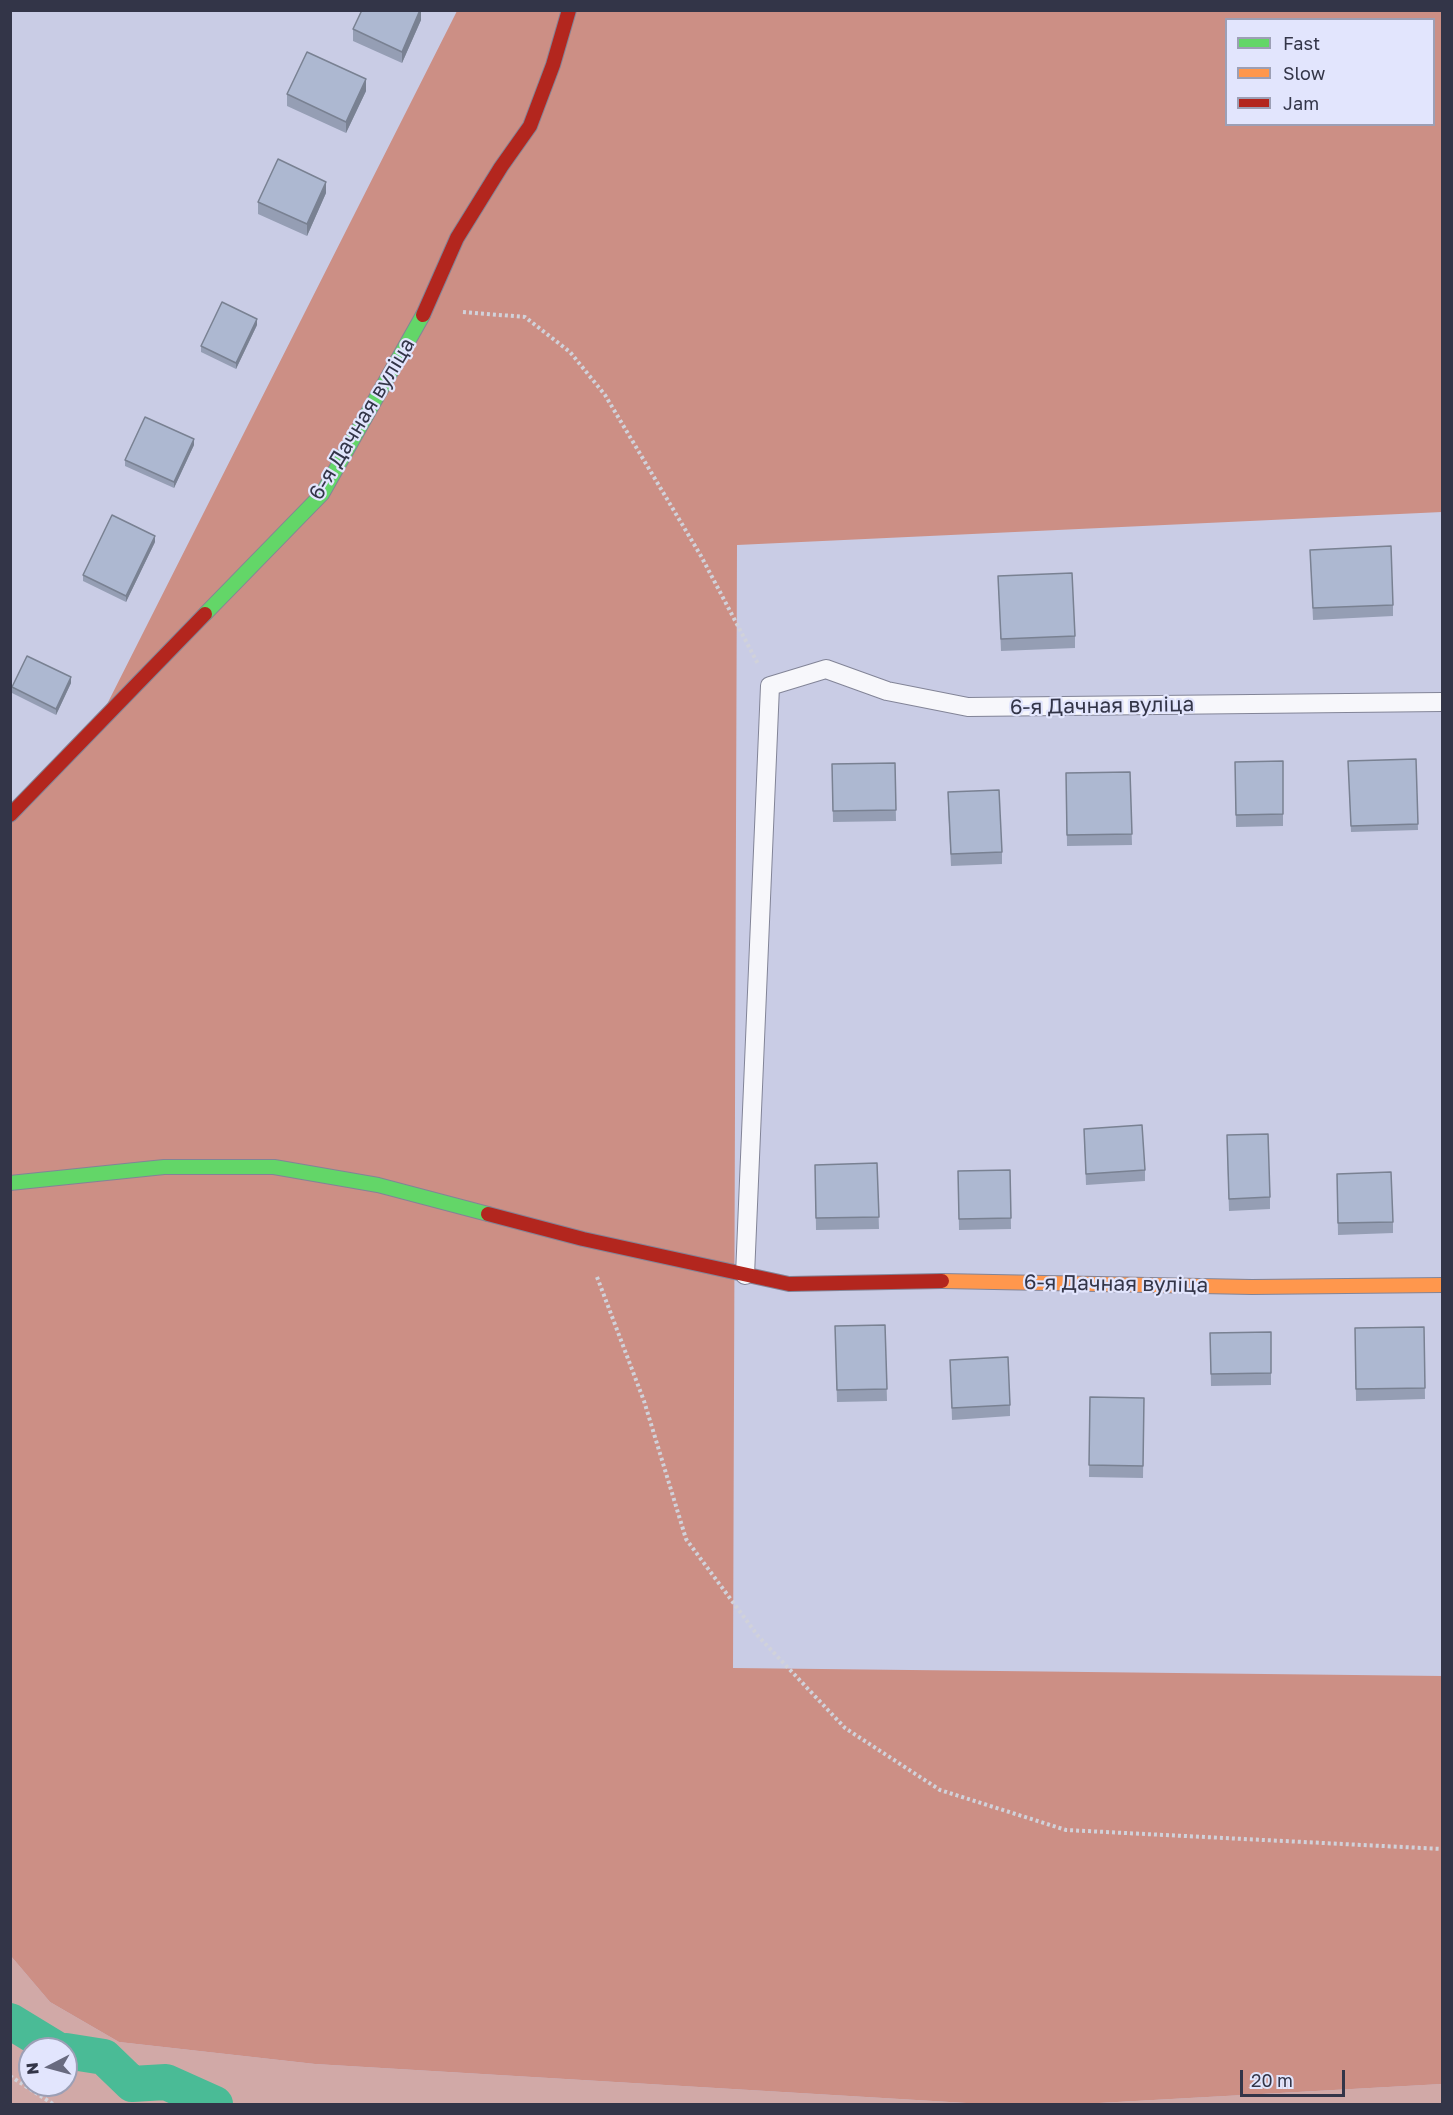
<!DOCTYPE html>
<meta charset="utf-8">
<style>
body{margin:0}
#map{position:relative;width:1453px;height:2115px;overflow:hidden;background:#c9cce5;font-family:"Golos Text",sans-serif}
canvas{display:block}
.frame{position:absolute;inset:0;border:12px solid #333548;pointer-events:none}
.legend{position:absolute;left:1225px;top:18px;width:210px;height:108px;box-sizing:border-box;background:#e2e5fd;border:2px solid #9c9fb5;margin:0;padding:8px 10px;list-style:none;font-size:18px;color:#333548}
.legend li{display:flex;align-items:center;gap:12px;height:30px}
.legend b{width:30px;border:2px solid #9c9fb5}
.north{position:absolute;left:18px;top:2037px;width:60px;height:60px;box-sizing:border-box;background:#e2e5fd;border:2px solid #9c9fb5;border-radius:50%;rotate:264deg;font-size:16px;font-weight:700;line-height:24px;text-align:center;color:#333548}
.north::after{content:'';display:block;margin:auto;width:21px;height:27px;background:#686a7f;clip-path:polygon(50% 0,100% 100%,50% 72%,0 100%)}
.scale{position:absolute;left:1240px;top:2070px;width:105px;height:27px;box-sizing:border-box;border:3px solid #333548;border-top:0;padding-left:8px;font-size:18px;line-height:21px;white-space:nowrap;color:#333548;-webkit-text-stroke:4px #e2e5fd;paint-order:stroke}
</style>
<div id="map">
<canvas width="1453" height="2115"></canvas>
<div class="frame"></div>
<ul class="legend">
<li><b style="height:8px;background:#63d668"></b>Fast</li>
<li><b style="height:8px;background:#ff974d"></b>Slow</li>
<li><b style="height:8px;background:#b3261e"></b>Jam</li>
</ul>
<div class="north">N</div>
<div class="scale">20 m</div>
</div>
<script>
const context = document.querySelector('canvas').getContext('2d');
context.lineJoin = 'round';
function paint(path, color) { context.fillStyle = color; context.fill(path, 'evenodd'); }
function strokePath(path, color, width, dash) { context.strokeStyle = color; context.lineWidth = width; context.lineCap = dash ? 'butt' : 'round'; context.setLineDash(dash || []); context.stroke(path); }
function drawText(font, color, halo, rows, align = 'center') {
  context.font = font + ' "Golos Text",sans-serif'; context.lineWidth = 4.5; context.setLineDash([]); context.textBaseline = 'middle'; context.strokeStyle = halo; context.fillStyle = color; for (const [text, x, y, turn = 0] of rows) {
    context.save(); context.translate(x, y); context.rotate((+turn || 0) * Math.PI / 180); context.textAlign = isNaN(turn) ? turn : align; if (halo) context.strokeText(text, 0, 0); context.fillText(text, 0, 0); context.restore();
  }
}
const green = new Path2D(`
 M10,1955l40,47 69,40 196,22 668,40h-972zM30,2049h36v36h-36z
 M1442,2084v20h-361z`);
const forest = new Path2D(`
 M457,11h985v501l-705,33 -4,1123 709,8v408l-361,20h-98l-668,-40 -196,-22 -69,-40 -40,-47v-1140l84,-85zM1226,20h208v104h-208z`);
const canal = new Path2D(`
 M10,2021l46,28
 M66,2051l38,6 28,27 34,-2 49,22`);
const path = new Path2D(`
 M463,312l62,5 45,35 35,43 96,161 57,108
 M597,1277l47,124 42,138 72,97 87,92 95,62 126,40 376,19
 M10,2076l43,28`);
const lane = new Path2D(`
 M745,1275l25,-589 56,-17 61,22 81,16 474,-5`);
const fast = new Path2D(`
 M205,614l117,-120 101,-179
 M10,1183l154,-16h110l104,18 110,29`);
const slow = new Path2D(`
 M942,1281l310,6 190,-2`);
const jam = new Path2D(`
 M423,315l34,-77 44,-71 29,-41 23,-61 16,-55
 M10,815l195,-201
 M488,1214l95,25 206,45 153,-3`);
const wall = new Path2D(`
 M421,10v10l-19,43 -49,-22v-12z
 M366,91l-20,42 -59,-27v-12z
 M326,193l-19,43 -49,-22v-12z
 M257,325l-21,44 -35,-17v-6z
 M194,445l-20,43 -49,-22v-6z
 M155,542l-29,60 -43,-21v-6z
 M1310,550l83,55v11l-80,4z
 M998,576l77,60v12l-74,3z
 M71,683l-15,32 -44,-22v-6z
 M1416,759l2,71 -67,2 -3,-71z
 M1283,761v65l-47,1 -1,-65z
 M895,763l1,58 -63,1 -1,-58z
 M1130,772l2,73 -65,1 -1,-73z
 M948,804l54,48v12l-51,2z
 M1084,1129l61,41v11l-59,4z
 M1227,1147l43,50v12l-41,2z
 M877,1163l2,66 -63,1 -1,-65z
 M1010,1170l1,59 -52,1 -1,-59z
 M1337,1174l56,48v11l-55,2z
 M885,1325l2,76 -50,1 -2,-76z
 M1424,1327l1,72 -69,2 -1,-73z
 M1271,1332v53l-60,1 -1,-53z
 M950,1360l60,45v11l-58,4z
 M1090,1397l54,1 -1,80 -54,-1z`);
const shadedWall = new Path2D(`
 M420,10h1v10l-19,43v-11z
 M366,79v12l-20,42v-11z
 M326,182v11l-19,43v-12z
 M257,319v6l-21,44v-6z
 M194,439v6l-20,43v-6z
 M155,536v6l-29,60v-6z
 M71,677v6l-15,32v-6z`);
const building = new Path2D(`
 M362,10h58l-18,42 -49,-23z
 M307,52l59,27 -20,43 -59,-28z
 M278,159l48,23 -19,42 -49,-22z
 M222,302l35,17 -21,44 -35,-17z
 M145,417l49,22 -20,43 -49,-22z
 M112,515l43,21 -29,60 -43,-21z
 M1391,546l2,59 -80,3 -3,-58z
 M1072,573l3,63 -74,3 -3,-63z
 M27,656l44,21 -15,32 -44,-22z
 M1416,759l2,65 -67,2 -3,-65z
 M1283,761v53l-47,1 -1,-53z
 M895,763l1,47 -63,1 -1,-47z
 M1130,772l2,62 -65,1 -1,-62z
 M999,790l3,62 -51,2 -3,-62z
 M1142,1125l3,45 -59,4 -2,-45z
 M1268,1134l2,63 -41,2 -2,-64z
 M877,1163l2,54 -63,1 -1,-53z
 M1010,1170l1,48 -52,1 -1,-48z
 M1391,1172l2,50 -55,1 -1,-49z
 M885,1325l2,64 -50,1 -2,-64z
 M1424,1327l1,61 -69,1 -1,-61z
 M1271,1332v41l-60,1 -1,-41z
 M1008,1357l2,48 -58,3 -2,-48z
 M1090,1397l54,1 -1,68 -54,-1z`);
const streetNames = [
 ["6-я Дачная вуліца",362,419,-59],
 ["6-я Дачная вуліца",1102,706,-1],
 ["6-я Дачная вуліца",1116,1284,1]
];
paint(green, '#d1a9a7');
paint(forest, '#cc8f85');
strokePath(canal, '#4abb96', 36);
strokePath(lane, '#828497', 20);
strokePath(fast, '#828497', 16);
strokePath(slow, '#828497', 16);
strokePath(jam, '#828497', 16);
strokePath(path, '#d1d2da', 4, [3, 3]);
strokePath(lane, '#f7f7fb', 18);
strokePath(fast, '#63d668', 14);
strokePath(slow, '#ff974d', 14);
strokePath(jam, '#b3261e', 14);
paint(wall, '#959eb4');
paint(shadedWall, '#798192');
paint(building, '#adb8d1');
strokePath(building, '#798192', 1.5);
drawText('21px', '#333548', '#e2e5fd', streetNames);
</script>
